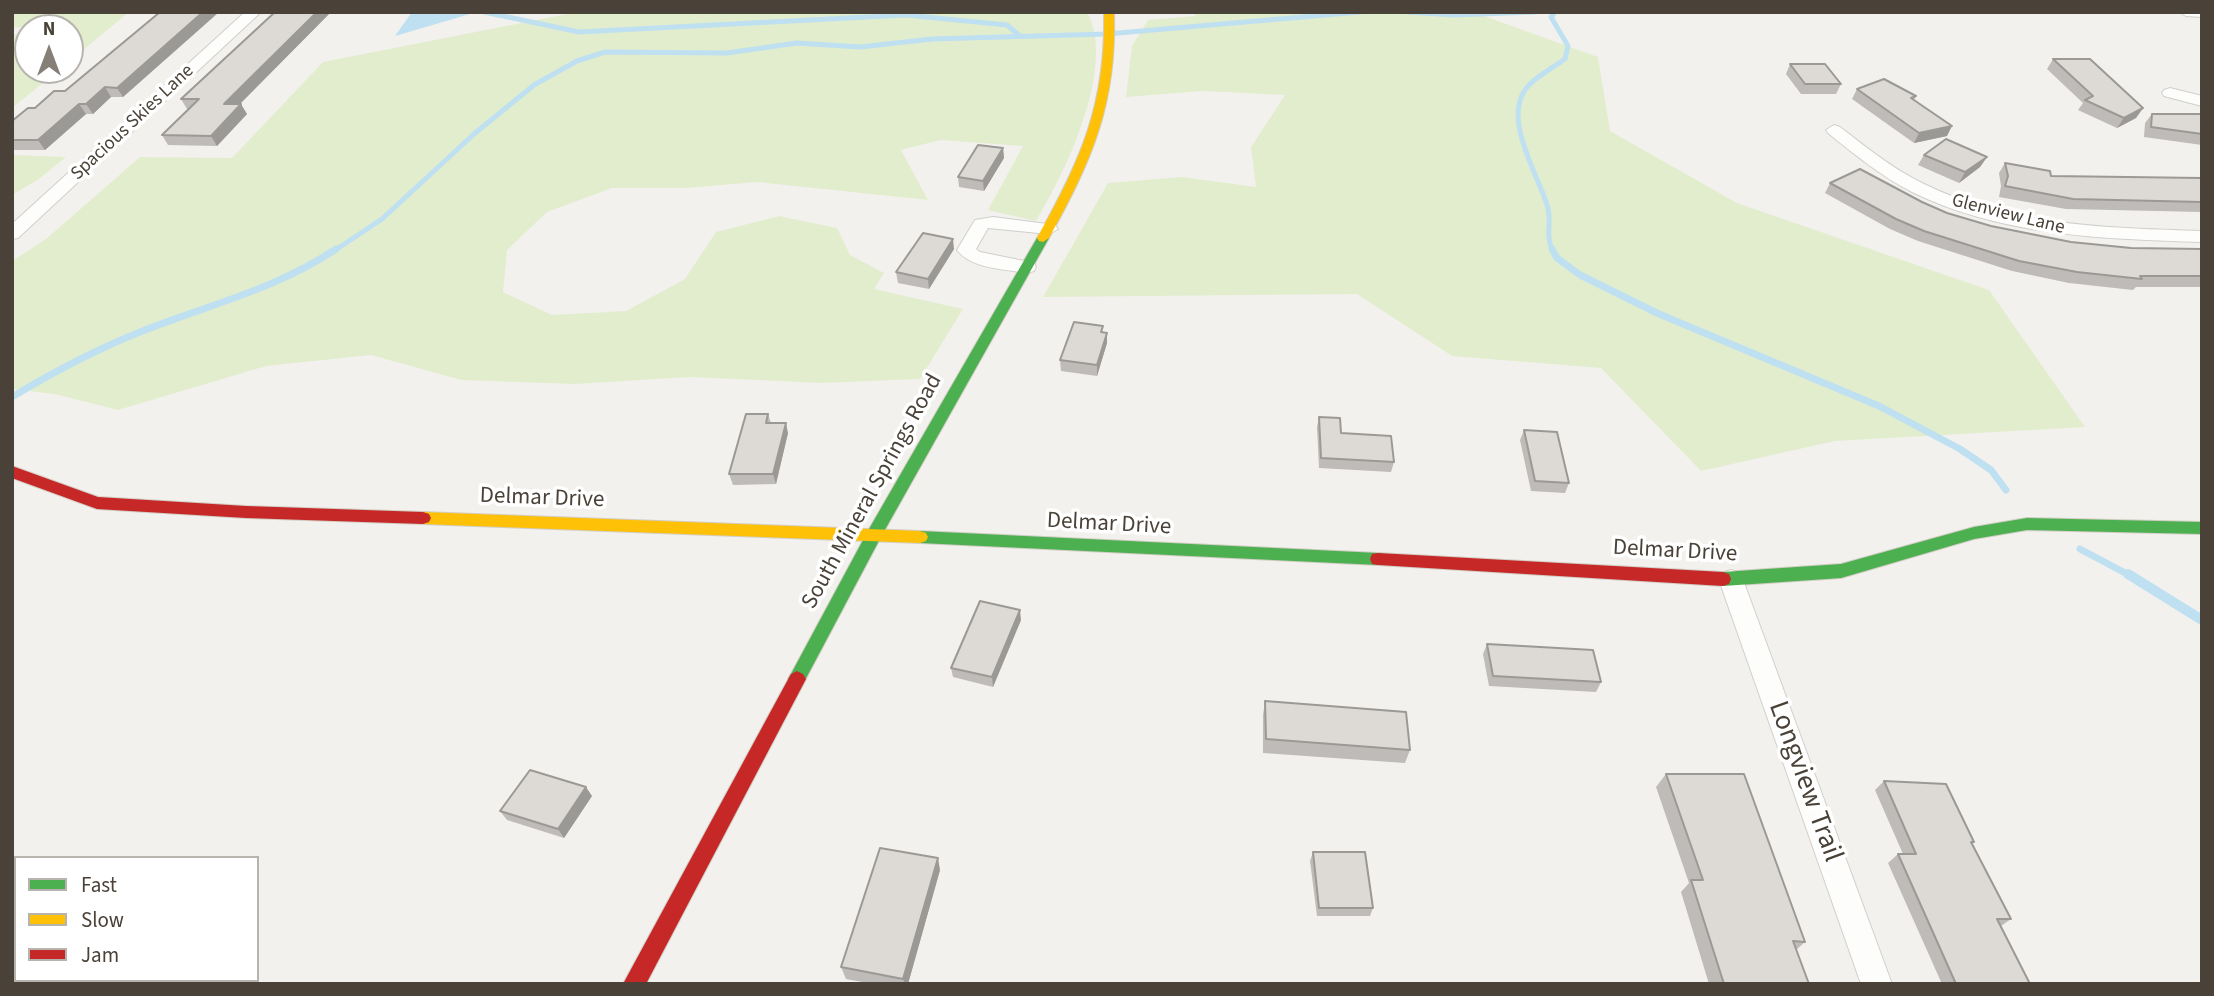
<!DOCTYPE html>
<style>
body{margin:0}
#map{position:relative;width:2214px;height:996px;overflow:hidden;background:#f3f1ee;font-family:"Source Sans 3",sans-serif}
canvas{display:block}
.frame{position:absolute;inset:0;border:14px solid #4a4238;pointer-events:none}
.legend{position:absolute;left:14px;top:856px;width:245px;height:126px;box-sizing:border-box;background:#fff;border:2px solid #b7b3af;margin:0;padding:9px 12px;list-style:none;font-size:21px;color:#4a4238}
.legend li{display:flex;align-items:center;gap:14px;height:35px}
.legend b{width:35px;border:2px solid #b7b3af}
.north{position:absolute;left:14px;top:14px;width:70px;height:70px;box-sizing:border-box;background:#fff;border:2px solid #b7b3af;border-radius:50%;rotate:0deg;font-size:19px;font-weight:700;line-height:28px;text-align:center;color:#4a4238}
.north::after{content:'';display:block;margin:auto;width:24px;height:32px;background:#857f78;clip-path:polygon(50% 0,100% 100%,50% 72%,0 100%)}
</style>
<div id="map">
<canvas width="2214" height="996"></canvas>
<div class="frame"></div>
<ul class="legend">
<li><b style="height:9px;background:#4caf50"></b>Fast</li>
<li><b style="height:9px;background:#ffc107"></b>Slow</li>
<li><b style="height:9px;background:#c62828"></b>Jam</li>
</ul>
<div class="north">N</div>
</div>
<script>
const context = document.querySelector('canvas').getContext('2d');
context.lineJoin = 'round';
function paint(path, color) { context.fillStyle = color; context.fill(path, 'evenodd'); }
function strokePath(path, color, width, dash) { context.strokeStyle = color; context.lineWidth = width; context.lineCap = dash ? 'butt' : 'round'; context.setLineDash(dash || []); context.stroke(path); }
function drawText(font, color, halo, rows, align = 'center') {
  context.font = font + ' "Source Sans 3",sans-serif'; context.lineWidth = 7; context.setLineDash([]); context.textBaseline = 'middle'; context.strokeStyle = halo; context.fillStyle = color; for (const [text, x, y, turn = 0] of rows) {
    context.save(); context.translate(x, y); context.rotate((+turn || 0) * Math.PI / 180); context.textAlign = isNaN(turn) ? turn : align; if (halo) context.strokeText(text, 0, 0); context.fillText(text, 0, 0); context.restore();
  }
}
const green = new Path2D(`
 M12,12h117l-59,49v-33h-42v42h31l-47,38v-71l12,-9 -12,-1z
 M577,12h510c30,54 -22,161 -51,209l-48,-11 35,-64 -82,-6 -40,10 27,50 -171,-18 -70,6h-75l-65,24 -40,38 -4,42 49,23 74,-4 59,-32 31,-47 63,-16 58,12 13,27 34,18 -10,16 89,20 -43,70 -98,4 -132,-6 -115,7 -114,-4 -90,-25 -105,11 -148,44 -64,-16 -42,-5v-128l34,-22 94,-82 92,1 91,-96z
 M1196,12h277l125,45 12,74 127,72 252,87 96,137 -250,14 -134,30 -100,-103 -149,-12 -95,-62 -314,3 65,-114 74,-6 74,10 -5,-40 34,-52 -82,-4 -77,6 6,-51 16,-26 47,-4z
 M12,155l54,2 -27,22 -27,16z`);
const water = new Path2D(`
 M412,12h65l-82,24z`);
const streamFar2 = new Path2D(`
 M484,12l95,20 327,-17 101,10 13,11
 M1408,12l46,3 80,-3
 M334,251l48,-32 92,-85 60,-49 43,-24 28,-9 122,1 70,-10 63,4 72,-8 175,-5 253,-22
 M1553,251c-9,-16 0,-30 -6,-46 -10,-33 -48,-91 -17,-121 10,-10 24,-17 35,-25l3,-13 -17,-29 4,-5`);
const streamFar1 = new Path2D(`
 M1552,249l5,9 23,17 79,39 220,92 81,43 31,21 15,20
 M12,397c43,-26 87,-49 133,-67 67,-26 131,-41 191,-81
 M2080,549l51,27`);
const stream = new Path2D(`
 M2128,574l74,46`);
const street = new Path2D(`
 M245,12h16l-243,226 -6,1v-15z
 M2179,12h23v5l-16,-1z
 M2170,88l32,8v10l-38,-10 -2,-3 2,-3z
 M1834,125l6,2c27,21 53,42 84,57 86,42 184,44 278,47v11c-98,-3 -200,-6 -290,-50 -31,-16 -57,-37 -84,-59l-2,-3z
 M993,217l62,8 3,4 -9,5 -61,-6 -12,21 4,3 54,11 2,4 -2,4 -7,2c-22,-4 -56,-4 -70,-23l18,-30z
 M1731,570l9,3 3,7 149,404h-31l-142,-404 3,-7z`);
const fast = new Path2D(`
 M1043,234l6,4 -167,297 -79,149 -6,3 -6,-3 -3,-5 3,-5 78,-145 168,-291z
 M2027,518l175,4v12l-175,-4 -53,9 -133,39 -118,8 -6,-2 -2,-5 2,-5 6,-2 118,-8 133,-37z
 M920,531l458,22 6,1 2,5 -2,5 -6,1 -458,-22 -6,-2 -2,-4 2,-4z`);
const slow = new Path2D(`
 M1104,12h10c3,92 -22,148 -65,226l-6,4 -4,-1 -2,-3c44,-78 69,-134 67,-226z
 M423,512l497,19 6,2 2,4 -2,4 -6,2 -497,-19 -6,-2 -2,-4 2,-4z`);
const jam = new Path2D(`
 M12,466l86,31 148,9 177,6 6,2 2,4 -2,4 -6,2 -177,-6 -149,-9 -85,-31z
 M1378,553l345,19 6,2 2,5 -2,5 -6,2 -345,-21 -6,-1 -2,-5 2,-5z
 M797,671l6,3 3,5 -160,305h-23l168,-310z`);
const wall = new Path2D(`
 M160,12h59l-96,85h-12l-18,17h-7l-41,36h-33v-29l53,-30z
 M275,12h56l-91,92 7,10 -30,32 -49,-1 -6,-10 27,-26h-2l-6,-10z
 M2053,59l90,49 -7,10 -19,10 -39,-18 5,-7 -36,-34z
 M1790,64l51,20 -5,10h-35l-15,-20z
 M1857,89l59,7 -2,4 33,36 -33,7 -62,-44z
 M2152,114h50v31l-58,-8 1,-14z
 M1003,148l1,10 -20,33 -25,-4 -1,-10z
 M1924,155l63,2 -7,10 -21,16 -41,-18z
 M2005,163l46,13 151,2v34l-136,-3 -67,-12 2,-11 -2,-13z
 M1830,183l92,19 25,11 44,13 80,16 60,6 71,1v38h-66l-3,3 -64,-7 -57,-12 -94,-30 -28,-12 -65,-36z
 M954,249l-25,40 -31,-6 -2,-11z
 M1104,333l3,10 -10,33 -36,-5 -1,-11z
 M768,414l3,9 17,10 -12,51 -43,1 -4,-11z
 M1319,417l22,16 53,29 -3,10 -72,-4 -2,-41z
 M1524,430l45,53 -4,10 -34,-2 -11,-51z
 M1021,620l-28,67 -40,-10 -2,-9z
 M1487,644l114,38 -5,10 -107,-6 -6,-32z
 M1265,701l145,49 -5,13 -142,-10v-38z
 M1666,774l139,168 -9,8 13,34h-100l-28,-92 8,-9 -33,-96z
 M1884,781l90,61 -2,1 39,76 -10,7 29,58h-88l-54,-121 10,-9h5l-28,-64z
 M592,796l-28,42 -57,-18 -7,-9z
 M1313,852l60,56 -3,8h-53l-7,-55z
 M940,870l-32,114h-35l-27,-5 -5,-12z`);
const shadedWall = new Path2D(`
 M203,12h16l-96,85 -6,-9z
 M317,12h14l-101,102 -6,-10z
 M105,87l6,10 -18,17 -7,-10z
 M79,104l7,10 -41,36 -7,-10z
 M241,104l6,10 -30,32 -6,-10z
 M2143,108l-7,10 -19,10 7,-10z
 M1952,126l-5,10 -33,7 5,-10z
 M1003,148l1,10 -20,33 -1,-10z
 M1987,157l-7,10 -21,16 6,-11z
 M953,239l1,10 -25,40 -1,-10z
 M1107,333v10l-10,33v-11z
 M786,423l2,10 -12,51 -3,-10z
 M1020,610l1,10 -28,67 -1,-10z
 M586,787l6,9 -28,42 -6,-9z
 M938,858l2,12 -32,114h-3l-2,-5z`);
const building = new Path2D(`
 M160,12h43l-86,76 -12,-1 -19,17h-7l-41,36h-26v-19l16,-13h7l19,-17h11z
 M275,12h42l-93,92h17l-30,32 -49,-1 37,-36h-18z
 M2053,59h37l53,49 -19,10 -39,-18 8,-4z
 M1790,64h35l16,20h-36z
 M1884,79l32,17 -5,2 41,28 -33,7 -62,-44z
 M2152,114h50v20l-51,-7z
 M1946,139l41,18 -22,15 -41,-17z
 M978,145l25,3 -20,33 -25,-4z
 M2005,163l45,8 1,5 151,2v24l-129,-3 -68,-13 3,-10z
 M1860,169l62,33 25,11 44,13 80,16 60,6 71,1v27h-62l2,3 -65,-7 -58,-11 -95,-30 -28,-12 -66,-36z
 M923,233l30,6 -25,40 -32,-7z
 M1074,322l29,4 -2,6 6,1 -10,32 -37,-5z
 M746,414h22l-2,9h20l-13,51h-44z
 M1319,417l21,1 1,15 50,3 3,26 -73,-4z
 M1524,430l33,2 12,51 -34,-2z
 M980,601l40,9 -28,67 -41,-9z
 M1487,644l106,6 8,32 -108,-6z
 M1265,701l141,11 4,38 -144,-11z
 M530,770l56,17 -28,42 -58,-18z
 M1666,774h78l61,168 -12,-1 16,43h-85l-33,-104h12z
 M1884,781l62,3 28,58h-3l40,77h-14l33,65h-74l-58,-130h18z
 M880,848l58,10 -35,121 -62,-12z
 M1313,852h52l8,56h-54z`);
const farStreetnames = [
 ["Spacious Skies Lane",133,123,-43],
 ["Glenview Lane",2008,215,14]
];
const streetNames = [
 ["South Mineral Springs Road",873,492,-61],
 ["Delmar Drive",542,499,2],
 ["Delmar Drive",1109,525,3],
 ["Delmar Drive",1675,552,3]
];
const nearStreetnames = [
 ["Longview Trail",1804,782,70]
];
paint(green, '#e2edce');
paint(water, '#bee0f1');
strokePath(streamFar2, '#bee0f1', 5);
strokePath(streamFar1, '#bee0f1', 7);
strokePath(stream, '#bee0f1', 10);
strokePath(street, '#d1cfcb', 2);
strokePath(fast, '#d2cec5', 2);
strokePath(slow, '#d2cec5', 2);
strokePath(jam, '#d2cec5', 2);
paint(street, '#fdfdfc');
paint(fast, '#4caf50');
paint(slow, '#ffc107');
paint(jam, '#c62828');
paint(wall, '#bebbb8');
paint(shadedWall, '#9b9996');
paint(building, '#dddad6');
strokePath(building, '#9b9996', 2);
drawText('19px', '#4a4238', '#fff', farStreetnames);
drawText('23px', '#4a4238', '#fff', streetNames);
drawText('28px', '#4a4238', '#fff', nearStreetnames);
</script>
